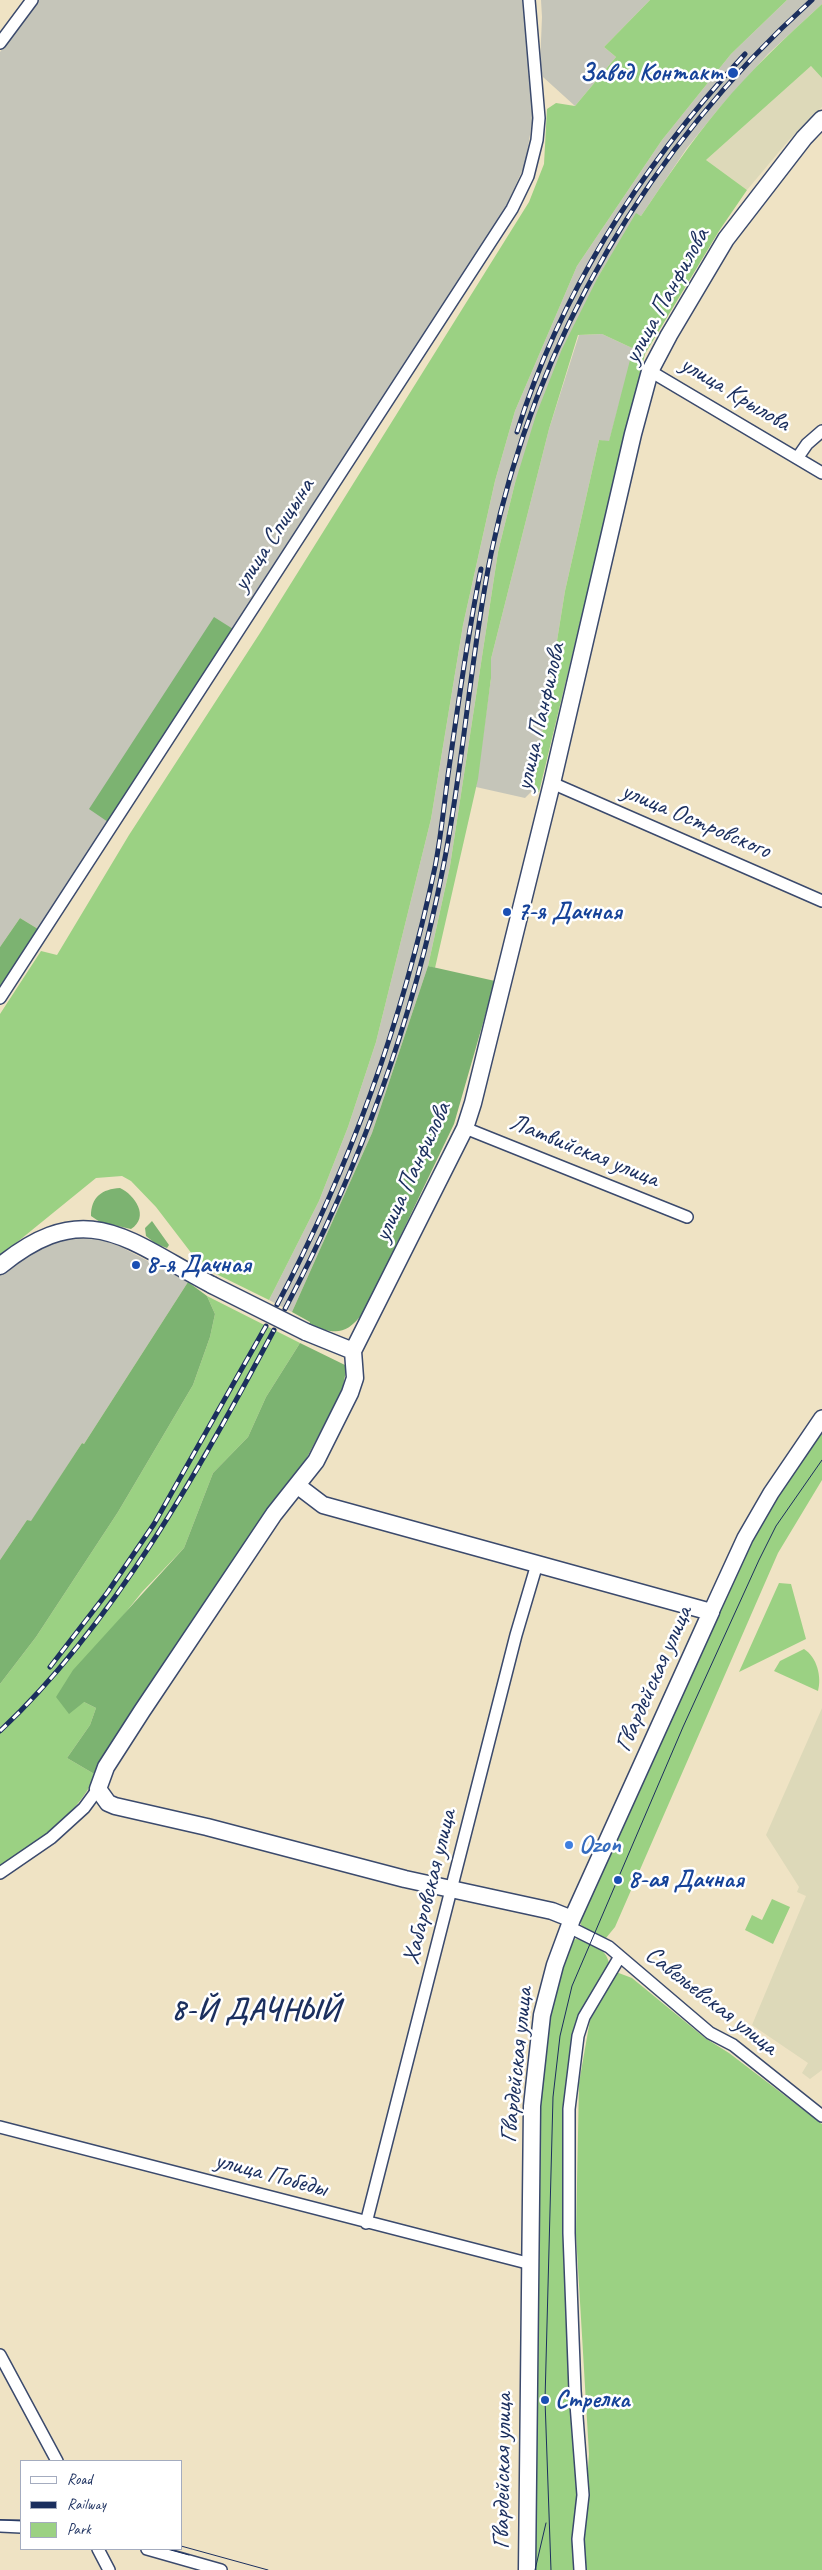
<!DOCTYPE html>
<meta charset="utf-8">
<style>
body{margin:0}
#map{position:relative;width:822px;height:2570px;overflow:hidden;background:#efe3c4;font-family:Caveat,sans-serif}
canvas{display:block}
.legend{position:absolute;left:20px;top:2460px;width:162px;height:90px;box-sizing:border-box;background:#fff;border:1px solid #a4acbf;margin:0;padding:6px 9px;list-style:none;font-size:15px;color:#1b2f5e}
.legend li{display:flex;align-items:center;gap:10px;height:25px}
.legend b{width:25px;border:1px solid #a4acbf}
</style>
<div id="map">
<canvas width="822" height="2570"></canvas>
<ul class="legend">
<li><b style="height:6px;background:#fff"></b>Road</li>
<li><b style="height:6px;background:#1b2f5e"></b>Railway</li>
<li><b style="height:14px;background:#9bd183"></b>Park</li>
</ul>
</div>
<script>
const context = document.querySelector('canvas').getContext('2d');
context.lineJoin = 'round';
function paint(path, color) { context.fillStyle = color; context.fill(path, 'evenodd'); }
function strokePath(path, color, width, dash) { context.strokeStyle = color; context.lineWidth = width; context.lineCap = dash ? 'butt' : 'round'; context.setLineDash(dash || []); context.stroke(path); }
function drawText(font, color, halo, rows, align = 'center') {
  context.font = font + ' Caveat,sans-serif'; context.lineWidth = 5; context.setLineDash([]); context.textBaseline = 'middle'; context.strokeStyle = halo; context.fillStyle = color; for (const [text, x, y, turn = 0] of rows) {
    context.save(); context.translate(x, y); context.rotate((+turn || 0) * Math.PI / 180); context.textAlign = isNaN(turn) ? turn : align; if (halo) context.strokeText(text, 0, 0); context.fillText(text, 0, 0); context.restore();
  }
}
const built = new Path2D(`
 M811,66l11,12v29l-33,33 -42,50 -41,-30z
 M822,1708v362l-12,9 -8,-6 6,-10 -56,-38 54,-129 -9,-4 2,-5 -33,-52z`);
const industrial = new Path2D(`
 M39,0h484l10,117 -8,47 -19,43 -468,722 -18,-11 -20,29v-895z
 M541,0h109l-46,47 12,10 -41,49 -32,-29 -3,-12 2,-48z
 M787,0h35v4l-54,50 -48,53 -33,41 -46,68 -4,-2 -39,63 -83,206 -17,69 -48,314 -22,100 -56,167 -80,179 -23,-12 50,-99 29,-74 28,-85 55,-223 32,-194 32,-144 20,-70 62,-145 85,-126 69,-86z
 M602,334l43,20 -26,50 -10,38 -10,-2 -34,151 -32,199 -8,8 -49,-11 15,-109v-19l58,-230 30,-94z
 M78,1239h22l21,8 67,35 -104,162 -2,-1 -51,79 -4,-2 -27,40v-286l24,-20 37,-14z`);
const green = new Path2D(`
 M650,0h137l-56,54 -69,86 -85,126 -62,145 -20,70 -32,144 -32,194 -55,223 -28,85 -29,74 -50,99 -67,-33 -46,-60 -25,-26 -9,-5 -26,2 -96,78v-242l41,-63 16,4 72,-120 131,-202 269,-431 15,-38 3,-55 9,-6 19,3 41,-49 -12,-10z
 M822,4v74l-11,-12 -105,94 41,30 -28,41 -74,123 -106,438 -6,-2 32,-199 34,-151 10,1 21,-81 15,-6 -43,-20 -24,1 -29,94 -58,230v19l-13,101 -43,189 -7,-2 22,-100 48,-314 17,-69 21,-68 26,-66 36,-72 38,-64 5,3c25,-37 50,-74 79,-109 31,-37 66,-70 102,-103z
 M207,1296l93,47 -34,54 -18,40 -35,36 -29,75 -42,44 -32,40 -26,70 12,6 -6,17 -23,33 29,17c-21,43 -57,66 -96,92v-183l36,-47 82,-125 75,-127 17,-48 5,-23z
 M822,1428v52l-44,73 -163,374 -9,11 -18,-7 -7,-6 -1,-6 170,-377 25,-45z
 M779,1583l12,1 15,55 -67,33z
 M804,1649c13,8 18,28 14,42l-44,-20 6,-10z
 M772,1899l18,8 -17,37 -28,-14 7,-15 10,5z
 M577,1939c14,4 29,9 32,24l-23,45 -16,93 12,356 -5,113h-42l3,-465 10,-90 11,-48 13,-27z
 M616,1972l16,6 73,60 24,15 93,71v446h-237l-2,-32 6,-84 -13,-220 3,-151 11,-63z`);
const forest = new Path2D(`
 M214,617l19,12 -125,193 -19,-13z
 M20,918l18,11 -38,58v-40z
 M428,966l67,15 -41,143 -90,188c-20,25 -27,21 -55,14l1,-4 -18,-10 80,-179z
 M120,1188c15,7 30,29 11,41l-31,-7 -9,-6c0,-19 11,-27 29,-28z
 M152,1221l17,24 -2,3 -11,-4 -10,-8 -1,-8z
 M188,1282l19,14 8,18 -5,23 -17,48 -75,127 -82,125 -36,47v-124l27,-40 4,1 51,-78 2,1z
 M300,1343l47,23 -5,25 -38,72 -36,46 -172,266 -29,-17 23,-33 6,-17 -12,-6 -15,12 -13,-17 17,-27 111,-122 29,-75 35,-36 18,-40z`);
const minor = new Path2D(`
 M0,43l32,-43
 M650,371l172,102
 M798,457l9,-13 15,-13
 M552,783l270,118
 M0,998l512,-789 16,-33 9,-36 2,-22 -10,-118
 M465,1128l222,89
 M0,1873l51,-35 33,-30 14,-19
 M569,1927l40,20 101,86 23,12 89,71
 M0,2127l531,137
 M366,2223l150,-588 21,-71
 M0,2355l57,106
 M0,2526l21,1
 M98,2549l11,21
 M147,2549l74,21
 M580,2570l-2,-31 5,-44 -8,-104 -6,-158v-124l9,-73 6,-19 35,-59`);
const tertiary = new Path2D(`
 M711,1612l34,-74 26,-45 51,-75`);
const secondary = new Path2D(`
 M0,1266c87,-71 128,-25 212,19
 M306,1332l47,19
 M298,1486l25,19 388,107 -139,307 -17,46 -13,50 -10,91 -5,464
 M572,1919l-20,-8 -147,-32 -198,-52 -92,-21 -7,-3 -10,-14 8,-22 36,-56 132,-197 42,-53 34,-68 5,-15 -2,-27 112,-223 8,-25 79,-320 81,-349 17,-63 19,-36 57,-96 78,-101 18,-19`);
const tram = new Path2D(`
 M0,2520h21
 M181,2546l87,24
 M167,2549l22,6
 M535,2570l11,-47
 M551,2570l-6,-170 8,-303 7,-61 12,-50 111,-259 76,-167 17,-34 46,-66`);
const rail = new Path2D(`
 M517,432c45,-144 126,-268 228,-378
 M277,1305c73,-138 126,-286 158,-438 6,-30 9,-62 13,-92 10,-69 19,-138 33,-206
 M285,1309c73,-138 128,-288 158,-441 21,-104 27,-211 48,-314 45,-216 158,-407 321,-554
 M50,1667l57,-74 47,-69 112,-198
 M0,1731c115,-108 201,-264 274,-401`);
const secondaryBridge = new Path2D(`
 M212,1285l94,47`);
const markers = [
 [733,73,6,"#1a4fb4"],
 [507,912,5,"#1a4fb4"],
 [136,1265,5,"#1a4fb4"],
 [569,1845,5,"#3f7fe0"],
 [618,1880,5,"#1a4fb4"],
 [545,2400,5,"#1a4fb4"]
];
const transitNames = [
 ["Завод Контакт",722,73,"right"],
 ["7-я Дачная",517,912],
 ["8-я Дачная",146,1265],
 ["8-ая Дачная",628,1880],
 ["Стрелка",555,2400]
];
const streetNames = [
 ["улица Панфилова",667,296,-61],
 ["улица Крылова",735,394,31],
 ["улица Спицына",274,535,-57],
 ["улица Панфилова",541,717,-77],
 ["улица Островского",696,821,23],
 ["Латвийская улица",584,1151,22],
 ["улица Панфилова",413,1172,-65],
 ["Гвардейская улица",654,1679,-66],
 ["Хабаровская улица",430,1887,-76],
 ["Савельевская улица",711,2001,38],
 ["Гвардейская улица",517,2065,-84],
 ["улица Победы",271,2175,15],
 ["Гвардейская улица",503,2471,-89]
];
const shopNames = [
 ["Ozon",579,1845]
];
const districtNames = [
 ["8-Й ДАЧНЫЙ",256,2011]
];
paint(built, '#ddd9b9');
paint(industrial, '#c5c5b9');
paint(green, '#9bd183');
paint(forest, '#7cb371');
strokePath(minor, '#3b4a6d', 14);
strokePath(tertiary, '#3b4a6d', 18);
strokePath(secondary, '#3b4a6d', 19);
strokePath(minor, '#fff', 11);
strokePath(tertiary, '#fff', 15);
strokePath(secondary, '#fff', 16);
strokePath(tram, '#1b2f5e', 1);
strokePath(rail, '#1b2f5e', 5);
strokePath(rail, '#fff', 3, [9]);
strokePath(secondaryBridge, '#3b4a6d', 19, []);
strokePath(secondaryBridge, '#fff', 16);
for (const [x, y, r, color] of markers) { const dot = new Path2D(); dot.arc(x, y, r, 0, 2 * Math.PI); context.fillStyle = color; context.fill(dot); strokePath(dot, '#fff', 2); }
drawText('bold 25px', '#164399', '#fff', transitNames, 'left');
drawText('25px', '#1b2f5e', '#fff', streetNames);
drawText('bold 25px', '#366cbe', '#fff', shopNames, 'left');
context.letterSpacing = '1px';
drawText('bold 30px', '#1b2f5e', '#fff', districtNames);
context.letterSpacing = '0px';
</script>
